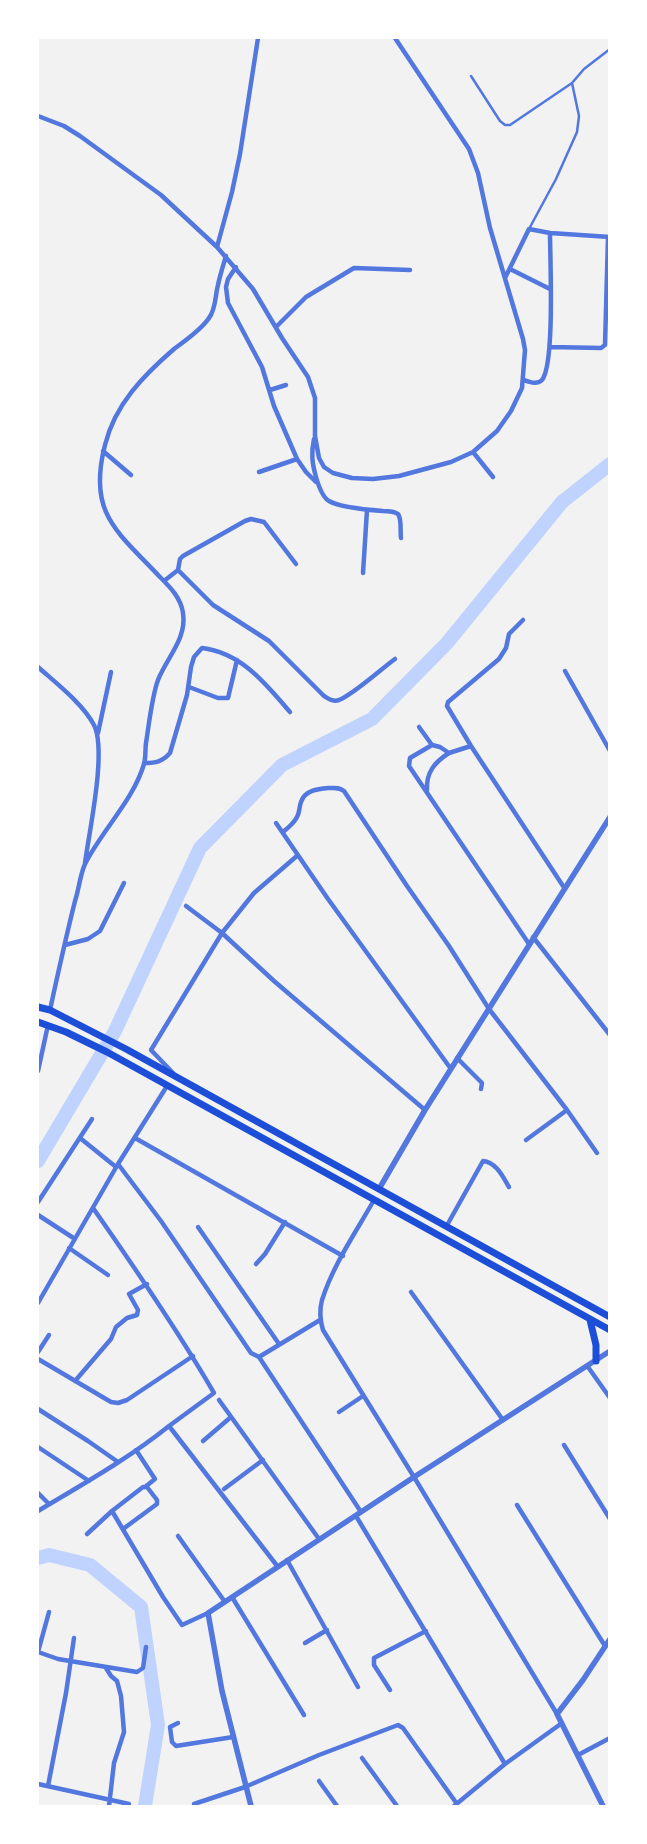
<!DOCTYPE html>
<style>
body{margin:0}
#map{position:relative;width:647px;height:1844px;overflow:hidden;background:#f2f2f2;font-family:Ubuntu,sans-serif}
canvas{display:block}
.frame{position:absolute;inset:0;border:39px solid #fff;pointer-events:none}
</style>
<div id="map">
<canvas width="647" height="1844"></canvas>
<div class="frame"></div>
</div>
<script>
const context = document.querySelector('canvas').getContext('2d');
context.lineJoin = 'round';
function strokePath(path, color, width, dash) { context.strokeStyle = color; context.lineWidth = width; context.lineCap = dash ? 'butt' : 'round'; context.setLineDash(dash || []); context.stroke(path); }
const river = new Path2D(`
 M38,1161l77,-130 85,-183 82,-83 90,-46 75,-76 115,-141 48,-38
 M38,1558l11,-3 41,10 51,42 17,118 -13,81`);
const service = new Path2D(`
 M471,76l29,45 5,4h5l62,-42 12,-14 26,-20
 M529,229l27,-50 21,-47 2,-16 -7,-33`);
const minor = new Path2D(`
 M38,116l26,10 16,10 81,59 56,52 36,42 29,49 26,39 7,21v38l4,22 5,9 9,6 19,5 21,1 26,-3 52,-14 22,-10 24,-21 14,-20 11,-23 3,-38 -2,-11 -33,-111 -12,-55 -9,-24 -74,-111
 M217,247l15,-55 8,-38 18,-116
 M236,267l-8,12 -2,8 2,16 34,64 12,39 23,53 -38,13
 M510,269l40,20
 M505,278l24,-49 21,4 60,4
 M276,327l30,-30 48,-29 56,2
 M550,347l51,1 4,-3 3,-108
 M524,380c6,2 13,5 18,0 13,-16 8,-122 8,-147
 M270,390l16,-5
 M314,439c-3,14 -2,24 2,38 2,7 6,20 13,24 10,6 41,9 54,10 4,0 11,0 15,3 4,5 2,18 3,24
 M103,451l28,24
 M473,452l20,25
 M297,459l9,13 10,10
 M178,570l35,35 56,36 55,55c5,3 9,6 15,4 15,-6 42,-31 56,-41
 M363,573l4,-63
 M164,581l14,-11 2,-11 3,-3 62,-35 6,-2 13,3 32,42
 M523,620l-14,14 -3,14 -7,11 -51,43 -1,4 24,40 94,143
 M38,667c18,16 45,37 56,58 13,26 -5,107 -9,138
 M565,671l45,80
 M189,687l29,11h10l9,-38
 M419,727l13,18
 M98,733l13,-61
 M471,746l-22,7 -9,-6 -8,-2 -22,13 -1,8 120,178
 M144,763c12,0 18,-1 26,-10l17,-58 4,-28 3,-10 8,-9c40,5 64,36 88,64
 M427,790c-1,-18 8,-28 22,-37
 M276,823l52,76 123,170
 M283,832c5,-4 11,-9 14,-15 3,-5 2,-10 4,-15 4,-12 17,-13 28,-14 6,0 10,-1 15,3l63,95 42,60 40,63 78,101 30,43
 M186,906l36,27 52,48 151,129
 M533,937l77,98
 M65,945l23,-6 12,-8 24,-48
 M50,1010c8,-37 16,-73 25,-109 4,-12 5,-26 10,-37 17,-34 48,-63 59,-100 2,-7 1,-14 2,-21 3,-19 6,-47 12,-63 9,-23 29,-41 25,-67 -2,-15 -13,-26 -23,-36 -42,-45 -73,-63 -55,-132 10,-41 39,-70 69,-96 12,-9 27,-19 35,-31 7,-9 6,-22 9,-33 2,-10 5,-19 8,-29
 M457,1058l25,25 -1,6
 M38,1071l10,-46
 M173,1073l-22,-23 71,-117 32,-40 44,-38
 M80,1138l36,29
 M135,1138l208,118
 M526,1140l41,-30
 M118,1164l43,57 90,132 8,4
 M374,1200c-18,32 -41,65 -52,100 -3,11 -2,20 1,30l91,147 143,237
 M38,1202l54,-83
 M93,1208c42,60 84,121 121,185l-45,33
 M38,1215l37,24
 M198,1227l81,117
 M446,1227l37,-66c13,1 20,16 26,26
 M69,1248l39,27
 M256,1264l9,-10 20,-32
 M411,1292l92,128
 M38,1303l80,-139 49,-78
 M38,1352l11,-17
 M259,1357l102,155
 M259,1357l61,-37
 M38,1359l73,43 7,1 9,-3 66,-44
 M588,1367l22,31
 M75,1381l36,-42 5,-12 11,-9 10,-3 1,-5 -9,-16 18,-10
 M219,1400l100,139
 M38,1409l50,32 30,21
 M339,1412l24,-16
 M203,1441l28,-24
 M564,1445l46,74
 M38,1447l51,34
 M136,1450l19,29 -10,8
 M224,1489l39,-29
 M38,1493l11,11
 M517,1505l88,141
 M38,1511c45,-27 90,-52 131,-85l109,141
 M112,1511l51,86 19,28 26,-12
 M356,1516l149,248
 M87,1534l25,-23 31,-24h4l10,13v4l-34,25
 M178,1536l47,66
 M287,1560l71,127
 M232,1597l72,118
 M305,1643l22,-13
 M38,1652l20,7 79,13 6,-4 3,-21
 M38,1652l11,-40
 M106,1668l5,8 6,5 4,15 3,36 -10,31 -5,43
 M390,1690l-16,-25v-7l52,-27
 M178,1723l-8,4 2,15 4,4 57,-9
 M578,1755l32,-17
 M362,1758l35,48
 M319,1781l18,25
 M38,1784l91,20
 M48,1786l18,-93 8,-55
 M194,1804l51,-17 74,-32 79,-30 5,3 54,76
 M454,1806l51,-42 57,-41`);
const tertiary = new Path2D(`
 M379,1189l46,-79 185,-293
 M251,1806l-29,-115 -14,-78 206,-136 196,-126
 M603,1806l-46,-92 26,-34 27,-41`);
const primary = new Path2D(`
 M38,1007l12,3 76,39 484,268
 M38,1022l28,10 41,20 503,278
 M590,1320l6,25v16`);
strokePath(river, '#bfd3fe', 14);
strokePath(service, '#5277de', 2.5);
strokePath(minor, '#5277de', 4.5);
strokePath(tertiary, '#5277de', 5.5);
strokePath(primary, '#1d4ed8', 7);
</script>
